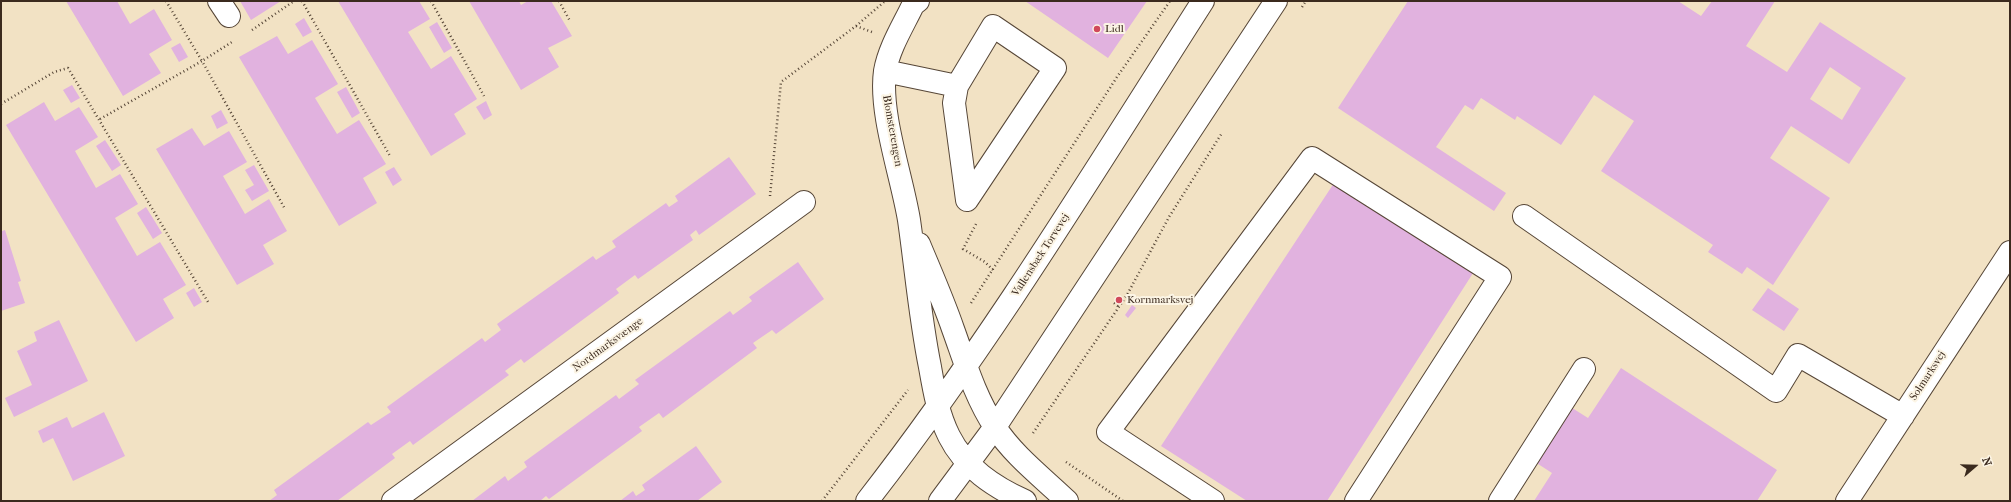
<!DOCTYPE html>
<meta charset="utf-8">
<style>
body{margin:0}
#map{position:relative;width:2011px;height:502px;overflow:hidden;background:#f2e2c4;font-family:"IM FELL French Canon",serif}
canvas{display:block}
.frame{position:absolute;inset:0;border:2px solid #3b2a1e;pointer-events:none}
.north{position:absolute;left:1955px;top:446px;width:40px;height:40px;-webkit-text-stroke:3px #fcf5e5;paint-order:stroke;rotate:70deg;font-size:11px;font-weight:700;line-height:16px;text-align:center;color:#3b2a1e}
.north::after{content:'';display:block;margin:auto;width:14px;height:18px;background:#3b2a1e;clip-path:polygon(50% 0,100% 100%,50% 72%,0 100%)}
</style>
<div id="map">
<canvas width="2011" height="502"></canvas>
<div class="frame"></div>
<div class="north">N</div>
</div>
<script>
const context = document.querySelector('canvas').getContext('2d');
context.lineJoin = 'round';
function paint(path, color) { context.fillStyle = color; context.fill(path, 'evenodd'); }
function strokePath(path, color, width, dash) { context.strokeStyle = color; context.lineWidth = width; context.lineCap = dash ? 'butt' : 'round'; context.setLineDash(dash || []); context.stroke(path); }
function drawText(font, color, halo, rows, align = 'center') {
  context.font = font + ' "IM FELL French Canon",serif'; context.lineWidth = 4; context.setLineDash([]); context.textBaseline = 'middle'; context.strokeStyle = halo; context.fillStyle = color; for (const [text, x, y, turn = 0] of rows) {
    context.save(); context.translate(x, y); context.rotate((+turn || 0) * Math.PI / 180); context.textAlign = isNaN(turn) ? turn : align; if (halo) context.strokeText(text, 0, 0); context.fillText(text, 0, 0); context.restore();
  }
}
const building = new Path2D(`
 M66,1h51l13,23 24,-15 18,31 -23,14 12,19 -38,23z
 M240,1h41l-30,19z
 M338,1h81l11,18 -22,13 23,37 20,-13 26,43 -23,15 12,20 -35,22z
 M469,1h50l2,4 7,-4h23l21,35 -24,12 11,19 -38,23z
 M1025,1h122l-39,57z
 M1408,1h270l23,15 11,-15h63l-29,45 41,26 33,-50 86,56 -57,86 -58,-38 -21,32 60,40 -57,87 -26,-18 -5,7 -34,-22 5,-7 -112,-74 33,-50 -40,-26 -33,50 -44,-29 -2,4 -34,-22 -8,12 -8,-5 -29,42 70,46 -12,18 -156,-103zM1830,67l31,21 -19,32 -32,-21z
 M304,18l8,14 -9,5 -8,-13z
 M437,22l15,26 -8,5 -15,-26z
 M277,36l11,18 24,-14 26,44 -23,14 22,36 22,-14 27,44 -23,14 14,25 -38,23 -100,-169z
 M180,43l8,14 -9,5 -8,-14z
 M72,85l8,13 -9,5 -8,-13z
 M346,87l14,26 -8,5 -15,-26z
 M486,101l6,14 -8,5 -8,-13z
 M44,102l11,19 24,-14 19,30 -23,14 21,37 24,-14 18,30 -23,14 22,38 23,-14 26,43 -23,14 11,19 -38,24 -130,-217z
 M221,110l7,13 -11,6 -6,-13z
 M192,128l12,18 25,-15 18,31 -24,14 22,38 24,-15 18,32 -24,14 11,19 -37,21 -81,-136z
 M105,140l16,25 -9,6 -16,-25z
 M729,157l27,37 -57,41 -3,-5 -6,5 3,5 -55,39 -3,-4 -19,14 3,4 -95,70 -3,-4 -16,12 4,4 -96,70 -3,-4 -18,13 3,4 -58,43h-68l8,-6 -3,-5 94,-68 3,3 20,-13 -4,-5 95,-69 3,4 16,-12 -4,-6 96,-68 3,4 20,-13 -4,-6 54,-38 3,4 9,-6 -3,-5z
 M254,165l15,26 -17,10 -7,-11 9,-5 -9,-15z
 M394,167l8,13 -9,6 -8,-14z
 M1336,180l139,90 -148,231h-80l-86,-55z
 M146,207l16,26 -9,6 -16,-26z
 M1,228l1,3 3,-1 16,51 -3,1 7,21 -24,8z
 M798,262l26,37 -48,35 -4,-4 -19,13 4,5 -94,70 -4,-5 -20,14 3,4 -93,68 -3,-3 -6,5h-68l33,-25 3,5 19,-14 -3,-5 92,-67 3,4 20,-15 -4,-4 95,-69 3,4 19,-14 -3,-4z
 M194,288l8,14 -8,5 -8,-14z
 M1768,288l31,21 -15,22 -32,-21z
 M1132,305l4,3 -8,10 -3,-3z
 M59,320l29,61 -74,36 -9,-19 27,-13 -15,-34 20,-10 -3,-9z
 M1621,368l156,102 -20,31h-223l18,-28 -17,-11 34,-56 19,12z
 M104,412l21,44 -52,25 -20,-43 -10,5 -5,-12 29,-14 5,11z
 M696,446l26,36 -25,19h-77l13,-10 3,5 9,-6 -3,-5z`);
const path = new Path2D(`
 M166,1l36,60 30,-19
 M302,1l88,155
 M431,1l53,95
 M559,1l11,20
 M1302,7l4,-6
 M856,26l16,6
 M252,30l42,-29
 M1,104l53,-32 14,-4 140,234
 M100,119l102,-58 83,148
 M770,196l11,-114 75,-56 28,-24
 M976,224l-13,25 22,13 8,8
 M971,303l146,-226 53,-76
 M1114,303l5,4
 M1033,433l94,-138 42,-78 53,-84
 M1066,462l57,39
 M822,501l86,-111`);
const minor = new Path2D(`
 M219,1l10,15
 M918,1l-5,4c-10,21 -24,43 -28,66 -6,42 17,106 24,149 7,49 11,98 21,147 4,23 8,47 19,69 16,32 45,51 76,65
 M885,71l72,15 36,-60 62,42 -88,132
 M957,86l-3,17 13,97
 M1524,216l252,175 22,-36 105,61
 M919,244c12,29 24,56 34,85 12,33 22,68 42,98 19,29 47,50 72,74
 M393,501l411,-299
 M867,501c123,-158 228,-331 336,-500
 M940,501l55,-74 281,-426
 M1213,501l-105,-69 204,-274 188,119 -144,224
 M1500,501l84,-132
 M1847,501l163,-249`);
const markers = [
 [1097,29,4,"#d1495b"],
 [1119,300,4,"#d1495b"]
];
const poiNames = [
 ["Lidl",1105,29],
 ["Kornmarksvej",1127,300]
];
const streetNames = [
 ["Blomsterengen",892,131,80],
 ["Vallensbæk Torvevej",1041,255,-57],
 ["Nordmarksvænge",608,345,-36],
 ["Solmarksvej",1928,376,-57]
];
paint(building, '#e1b2df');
strokePath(minor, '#564637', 24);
strokePath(path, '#564637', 2.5, [1, 3]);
strokePath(minor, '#fff', 22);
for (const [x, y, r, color] of markers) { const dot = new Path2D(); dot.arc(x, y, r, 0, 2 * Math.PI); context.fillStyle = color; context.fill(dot); strokePath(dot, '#fcf5e5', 1.5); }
drawText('11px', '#3b2a1e', '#fcf5e5', poiNames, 'left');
drawText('11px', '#3b2a1e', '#fcf5e5', streetNames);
</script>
